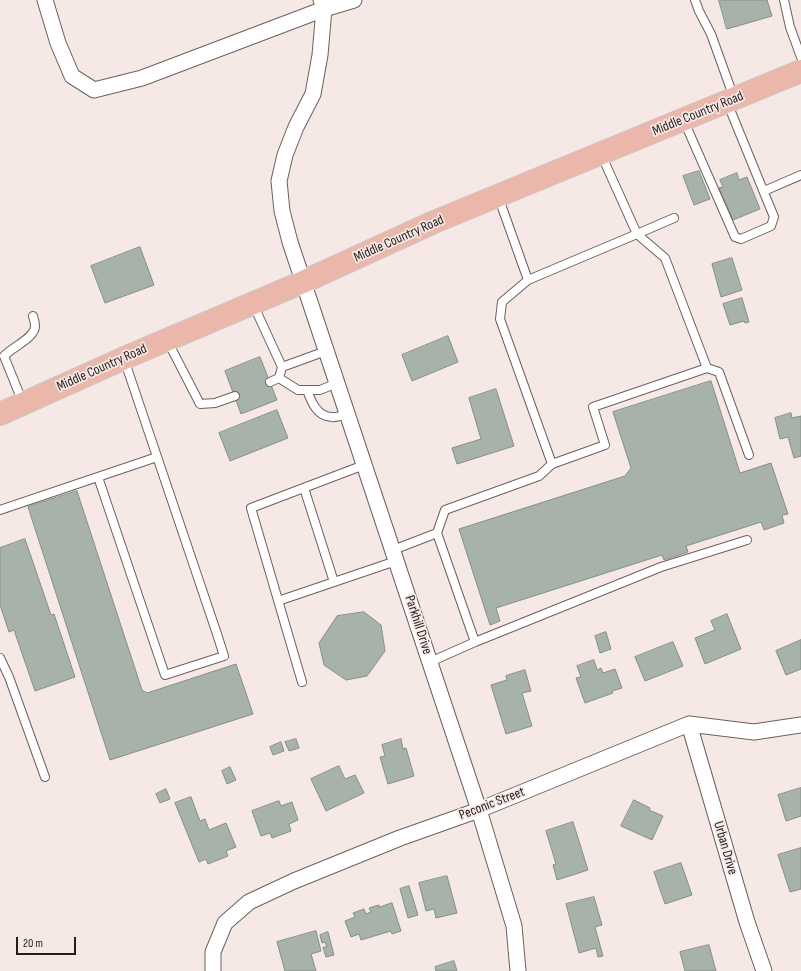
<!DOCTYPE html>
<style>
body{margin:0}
#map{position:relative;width:801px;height:971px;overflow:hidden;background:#f6e8e4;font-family:"Sofia Sans Condensed",sans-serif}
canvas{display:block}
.scale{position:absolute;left:16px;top:937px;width:60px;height:18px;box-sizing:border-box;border:2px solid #231e1d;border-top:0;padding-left:5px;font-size:12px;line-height:14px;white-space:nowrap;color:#231e1d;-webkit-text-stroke:3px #f6e8e4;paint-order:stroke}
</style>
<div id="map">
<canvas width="801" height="971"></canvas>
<div class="scale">20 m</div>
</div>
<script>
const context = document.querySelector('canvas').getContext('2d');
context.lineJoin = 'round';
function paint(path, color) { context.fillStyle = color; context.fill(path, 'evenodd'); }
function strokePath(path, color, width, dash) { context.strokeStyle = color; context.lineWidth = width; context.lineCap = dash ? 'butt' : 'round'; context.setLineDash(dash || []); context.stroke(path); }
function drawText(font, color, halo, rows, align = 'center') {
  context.font = font + ' "Sofia Sans Condensed",sans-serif'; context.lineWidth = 3.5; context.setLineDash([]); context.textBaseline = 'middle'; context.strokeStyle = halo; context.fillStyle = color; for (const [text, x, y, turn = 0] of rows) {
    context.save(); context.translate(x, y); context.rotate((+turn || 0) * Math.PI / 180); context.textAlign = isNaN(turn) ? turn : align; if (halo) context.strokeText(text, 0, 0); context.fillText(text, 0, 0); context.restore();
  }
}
const building = new Path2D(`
 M719,0h48l5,16 -45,13z
 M699,171l11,28 -16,6 -11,-29z
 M737,173l2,7 8,-3 13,32 -27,11 -14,-32 4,-1 -3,-7z
 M140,247l14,38 -49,18 -14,-37z
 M732,258l10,32 -21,7 -9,-33z
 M742,298l7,24 -4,1 -1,-2 -14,4 -7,-21z
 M448,336l10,26 -46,19 -10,-26z
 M260,357l17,43 -36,14 -16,-43z
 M711,381l29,92 31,-10 17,51 -6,1 2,8 -20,7 -3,-8 -75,24 2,6 -24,8 -2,-5 -166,53 4,13 -10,4 -31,-96 166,-53 6,-8 -18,-56z
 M496,389l18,57 -57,18 -5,-16 29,-9 -12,-41z
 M277,410l11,28 -58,23 -11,-28z
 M791,413l1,5 9,-2v40l-7,2 -6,-21 -8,2 -5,-21z
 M77,491l65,199 5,3 89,-29 17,50 -143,46 -82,-253z
 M25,539l26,76 3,-1 21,63 -40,14 -21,-61 -5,2 -9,-27v-57z
 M364,612l17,13 4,26 -18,25 -21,4 -22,-15 -5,-22 18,-27z
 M727,614l14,35 -36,15 -10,-26 20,-8 -4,-9z
 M606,632l5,17 -11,4 -5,-17z
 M801,640v29l-15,6 -10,-24z
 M673,642l10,24 -38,15 -10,-24z
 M594,660l3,10 4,-2 2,5 12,-4 7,19 -10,3 1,2 -28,10 -9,-25 5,-1 -4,-11z
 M525,670l6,21 -9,2 10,33 -26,8 -15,-49 16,-5 -1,-4z
 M296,739l3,9 -10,3 -4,-9z
 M401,739l2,10 3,-1 8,28 -26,8 -8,-27 5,-1 -3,-11z
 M281,742l3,9 -11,4 -3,-8z
 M339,766l6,13 10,-4 9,18 -38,18 -15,-32z
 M230,767l6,13 -9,4 -5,-13z
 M801,788v28l-15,5 -8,-26z
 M166,789l4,10 -10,4 -4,-9z
 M191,797l9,24 5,-2 4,11 17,-7 10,24 -10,4 2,5 -20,8 -2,-5 -7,3 -24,-59z
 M634,800l16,8 -1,2 14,6 -11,24 -31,-14z
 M279,801l2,5 11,-4 6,18 -9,4 2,7 -19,7 -2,-5 -9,3 -9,-25z
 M573,822l15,48 -31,10 -4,-15 3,-1 -10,-33z
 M801,848v41l-11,3 -12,-37z
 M681,863l11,32 -27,9 -11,-32z
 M447,876l10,37 -21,5 -2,-9 -8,2 -7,-28z
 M409,886l9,29 -10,3 -8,-29z
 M594,897l8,28 -7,2 8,29 -5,1 -2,-9 -17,5 -13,-49z
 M392,903l9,28 -9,3 -1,-3 -30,9 -2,-6 -8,3 -6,-16 10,-4 -2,-4 11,-4 2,5 5,-2 -2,-4 10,-3v2z
 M316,931l5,20 -10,3 5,17h-31l-8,-29z
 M328,932l6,23 -8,2 -3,-10h4l-2,-5 -3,1 -2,-8z
 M709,945l7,26h-31l-5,-19z
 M454,961l3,10h-21l-1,-4z`);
const lane = new Path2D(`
 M695,0l4,11 12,23 23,64
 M784,0l6,27 11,30
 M684,121l51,116 6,2 30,-13 3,-9 -47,-115
 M764,191l37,-16
 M528,280l109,-46 -36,-80
 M253,304l29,63 -3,11 -9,4
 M167,340l33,64 15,-1 20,-7
 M282,367l44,-16
 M707,368l12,4 30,83
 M279,378l19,12h22l17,-7
 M307,390c4,11 10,27 25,27 4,1 11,-2 15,-3
 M23,403l-19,-47c8,-9 31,-18 31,-30 0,-3 -1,-7 -2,-10
 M552,464l53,-19 -12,-38 114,-39 -42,-110 -28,-24 37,-16
 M98,477l67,198 59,-19 -7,-22 -93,-275
 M304,488l30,94
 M0,510l157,-53
 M393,550l44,-17 8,-23 94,-34 13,-12 -52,-145 2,-17 26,-22 -30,-84
 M278,601l118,-40
 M475,642l186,-75 86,-27
 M0,658l9,19 36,100
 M430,662l45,-20 -38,-109
 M302,682l-51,-174 113,-43`);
const street = new Path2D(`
 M45,0l13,43 14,33 22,14 48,-12 182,-69 30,-9
 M321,0l3,9 -4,46 -7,39 -17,33 -11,28 -6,26 3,30 8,31 189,568 35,116 4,45
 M689,724l58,198 17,49
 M213,971v-19l12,-29 24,-21 45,-21 106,-43 79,-28 210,-86 65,8 47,-7`);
const primary = new Path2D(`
 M0,414l129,-58 174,-74 131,-60 367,-151`);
const streetNames = [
 ["Middle Country Road",698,114,-22],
 ["Middle Country Road",399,239,-24],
 ["Middle Country Road",102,368,-24],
 ["Parkhill Drive",418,625,72],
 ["Peconic Street",492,804,-21],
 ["Urban Drive",725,848,74]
];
paint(building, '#a6b2aa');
strokePath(building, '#848f88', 1);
strokePath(lane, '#6d605d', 10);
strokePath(street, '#6d605d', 17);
strokePath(primary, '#cac9c9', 24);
strokePath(lane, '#fff', 8);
strokePath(street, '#fff', 15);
strokePath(primary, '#ecb7ab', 22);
drawText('14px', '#231e1d', '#f6e8e4', streetNames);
</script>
